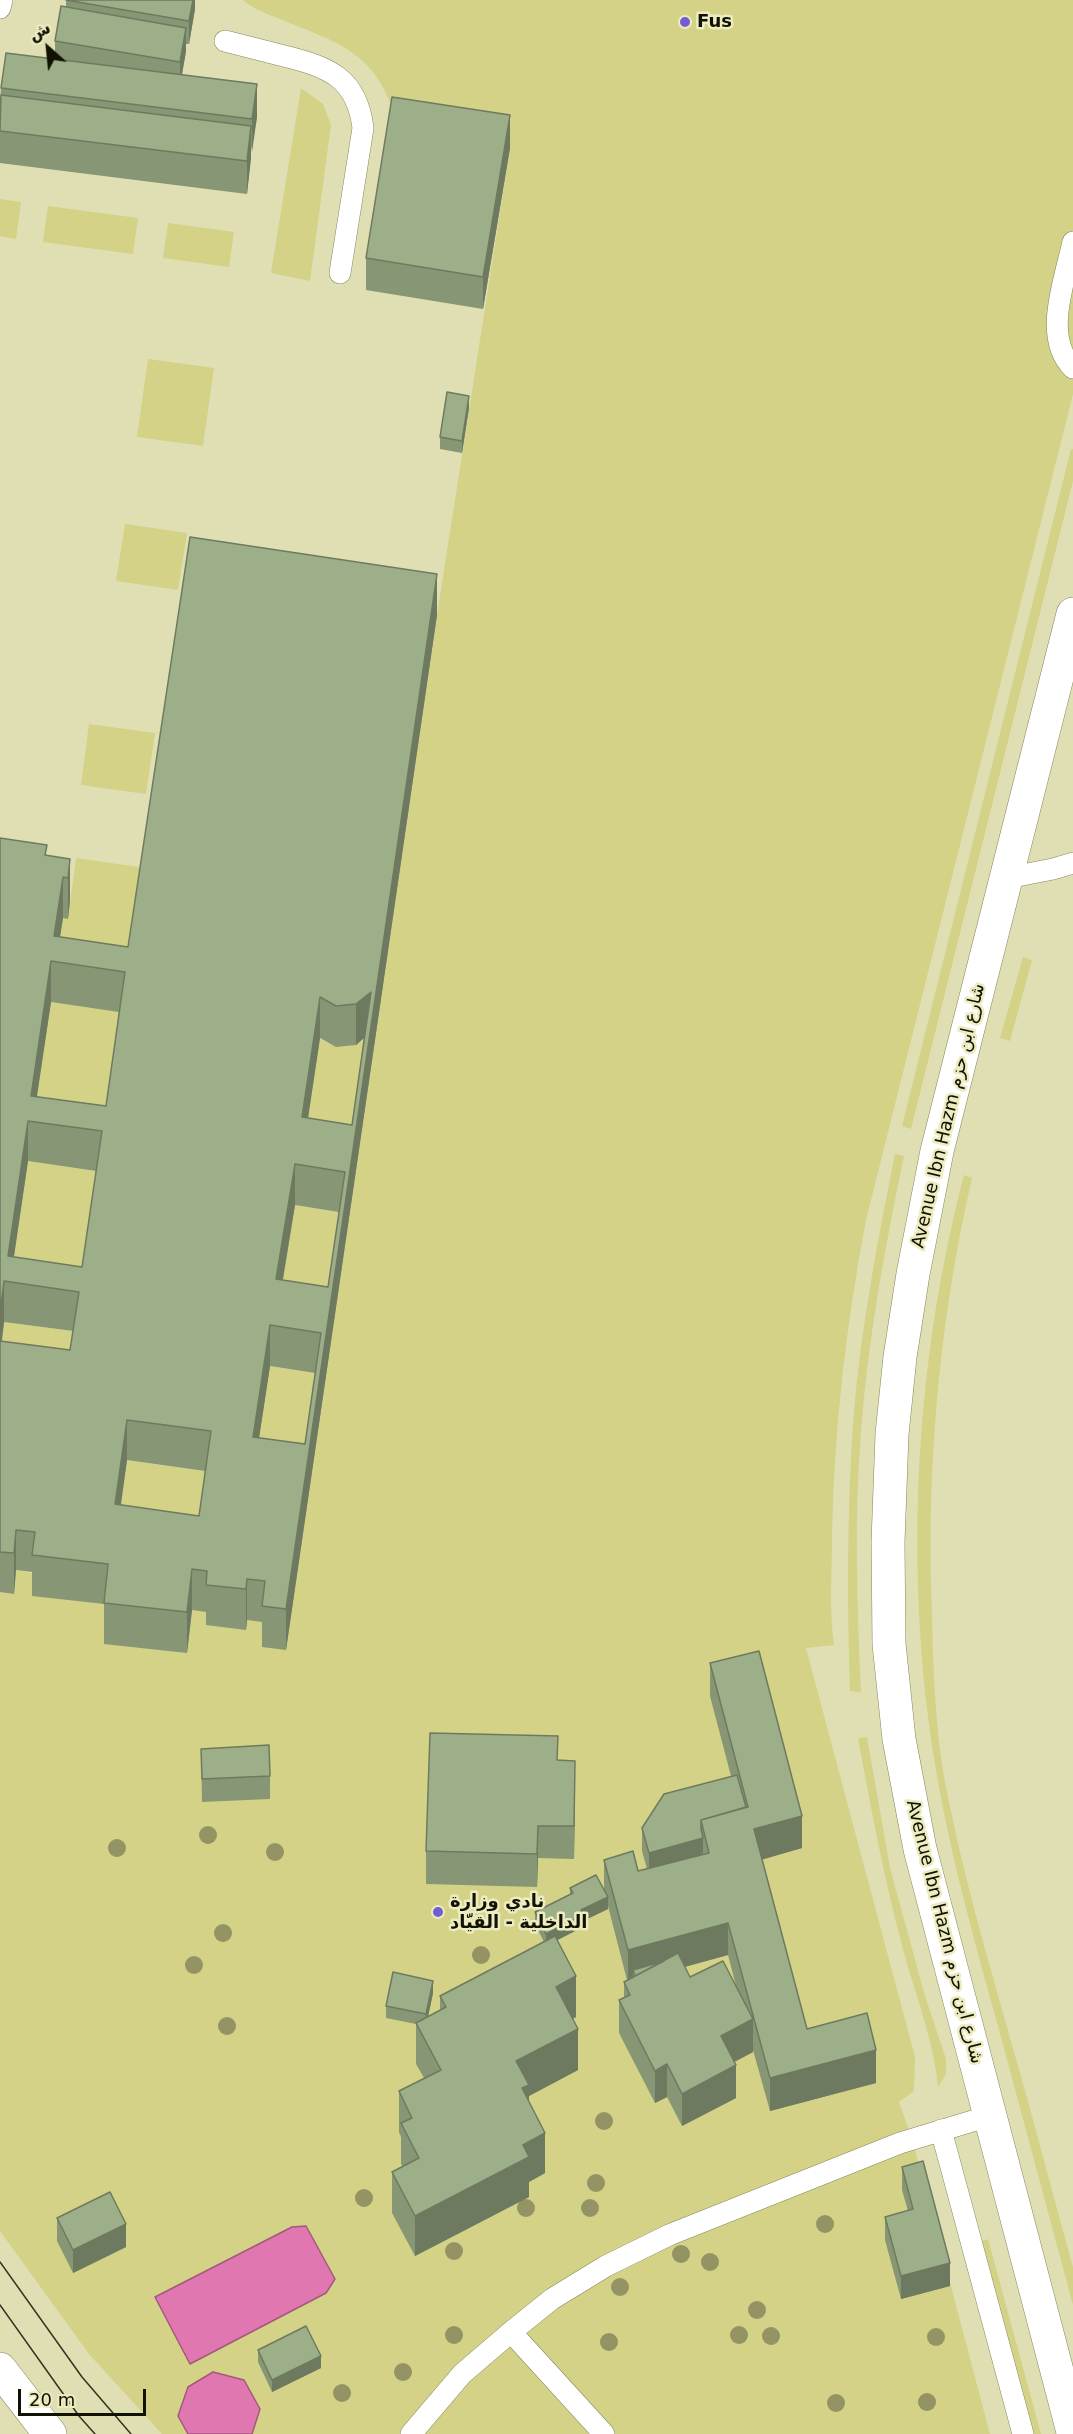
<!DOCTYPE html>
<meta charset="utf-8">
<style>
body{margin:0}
#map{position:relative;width:1073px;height:2434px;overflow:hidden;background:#dfdfb3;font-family:"DejaVu Sans","Noto Sans Arabic",sans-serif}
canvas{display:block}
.north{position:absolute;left:18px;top:18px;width:60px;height:60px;-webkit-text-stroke:4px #ececc0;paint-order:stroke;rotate:333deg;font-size:16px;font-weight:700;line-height:24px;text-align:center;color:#121204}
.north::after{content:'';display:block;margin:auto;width:21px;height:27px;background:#121204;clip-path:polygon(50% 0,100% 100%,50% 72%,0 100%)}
.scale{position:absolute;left:18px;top:2389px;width:128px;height:27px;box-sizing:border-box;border:3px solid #121204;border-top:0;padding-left:8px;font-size:18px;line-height:21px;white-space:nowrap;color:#121204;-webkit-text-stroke:4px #ececc0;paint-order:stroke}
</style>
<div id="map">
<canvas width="1073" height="2434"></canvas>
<div class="north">ش</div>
<div class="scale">20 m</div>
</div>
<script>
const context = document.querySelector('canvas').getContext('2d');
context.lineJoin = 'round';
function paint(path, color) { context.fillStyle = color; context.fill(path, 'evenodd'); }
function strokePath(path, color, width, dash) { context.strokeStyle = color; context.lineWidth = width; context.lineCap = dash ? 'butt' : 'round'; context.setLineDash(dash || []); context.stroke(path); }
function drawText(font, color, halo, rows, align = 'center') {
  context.font = font + ' "DejaVu Sans","Noto Sans Arabic",sans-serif'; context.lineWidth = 5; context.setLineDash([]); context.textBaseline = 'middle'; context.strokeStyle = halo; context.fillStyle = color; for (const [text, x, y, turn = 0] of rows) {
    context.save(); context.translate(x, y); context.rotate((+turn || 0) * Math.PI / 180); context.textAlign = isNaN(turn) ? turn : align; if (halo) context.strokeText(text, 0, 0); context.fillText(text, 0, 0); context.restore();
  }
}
const green = new Path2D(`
 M243,0h830v394l-207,826c-20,105 -32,209 -34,316 0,36 -3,73 2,109l-28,3 109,409 -1,34 -15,11 13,37 78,295h-828l-73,-80 -89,-123v-639l14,2 2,-24c57,8 122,53 171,83l5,-43 15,2 39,18 1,-10 18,2 21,27 151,-1034 73,-467 -118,-40c-20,-59 -60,-67 -112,-89 -13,-5 -27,-10 -37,-19z
 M301,88l22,16 8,21 -21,156 -39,-8z
 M0,199l21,3 -5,37 -16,-3z
 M48,206l90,12 -5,36 -90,-12z
 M168,223l66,9 -5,35 -66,-9z
 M148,359l66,9 -11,78 -66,-9z
 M1071,449h2v32l-162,648 -9,-3z
 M125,524l62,9 -9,57 -62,-9z
 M89,724l66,9 -9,61 -65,-9z
 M76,858l70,10 -18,120 -74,-11 9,-59h5z
 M1023,957l9,3 -22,81 -10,-3z
 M51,1002l74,10 -19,135 -75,-10z
 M320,1038c14,11 29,11 44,2l-12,126 -50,-8z
 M895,1154l9,2c-19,91 -36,182 -43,275 -7,87 -4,174 0,261l-11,-1c-3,-89 -3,-178 3,-268 7,-90 24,-180 42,-269z
 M28,1161l74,11 -20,135 -74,-10z
 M964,1175l8,3c-33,144 -46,290 -40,437 1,52 3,105 11,156 17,95 45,188 71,281 21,72 39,144 59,215v38c-25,-93 -50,-186 -75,-279 -27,-97 -54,-194 -68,-294 -25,-183 -13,-378 34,-557z
 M295,1205l50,7 -17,115 -52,-8z
 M4,1322l75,10 -9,59 -70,-38z
 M270,1366l51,8 -16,110 -52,-6z
 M127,1460l84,12 -12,85 -84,-13z
 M867,1737l23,131 35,128 21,63v15l-8,13c-3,-43 -24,-96 -35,-138 -19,-70 -32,-141 -45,-211z
 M988,2239l53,195h-10l-52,-192z`);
const water = new Path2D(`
 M306,2226l29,53 -9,14 -136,71 -35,-67 137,-70z
 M213,2372l31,8 16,29 -8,25h-64l-10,-18 10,-29z`);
const lane = new Path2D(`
 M0,8l2,-8
 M225,41c20,5 40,10 59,15 45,11 73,22 79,72l-23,145
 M1073,242c-8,38 -31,95 0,126
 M1007,878l46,-9 20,-6
 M941,2130l82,304
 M511,2332l93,102
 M411,2434l51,-60 49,-42 41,-33 54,-33 63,-31 231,-92 89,-27`);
const primary = new Path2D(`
 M1073,614l-136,537 -24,123 -13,83 -8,77 -4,108 1,102 10,95 21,110 153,583
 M0,2369l50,65`);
const tram = new Path2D(`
 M0,2262l82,115 49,57
 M0,2305l79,111 16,18`);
const trees = [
 [208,1835],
 [117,1848],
 [275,1852],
 [223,1933],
 [481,1955],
 [194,1965],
 [227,2026],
 [604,2121],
 [596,2183],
 [364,2198],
 [526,2208],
 [590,2208],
 [825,2224],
 [454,2251],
 [681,2254],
 [710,2262],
 [620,2287],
 [757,2310],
 [454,2335],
 [739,2335],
 [771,2336],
 [936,2337],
 [609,2342],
 [403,2372],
 [342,2393],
 [927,2402],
 [836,2403]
];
const wall = new Path2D(`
 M66,0h129v9l-6,35h-3v7l-4,24 75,42 -6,35 -4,42 -247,-31v-62l1,-13 54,-29v-18l11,-34z
 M510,148l-27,161 -117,-19v-32z
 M469,408l-7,45 -22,-4v-12z
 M437,615l-151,1035 -24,-3v-25l-15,-2 -1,10 -40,-5v-13l-14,-2 -5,43 -83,-9v-40l-72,-8v-24l-16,-2 -2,24 -14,-2v-754l47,18 23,3v41l-2,19 -5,-1 -3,19 68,10zM51,1002l68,10 -13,94 -69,-9zM320,1038l16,9 20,-2 8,-7 -12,87 -44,-7zM28,1161l68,10 -14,96 -68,-10zM295,1205l44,7 -11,75 -45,-7zM4,1322l69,9 -3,19 -68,-9zM270,1366l45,7 -10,71 -46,-6zM127,1460l78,11 -6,45 -78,-11z
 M710,1663l92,185 -40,11 45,170 69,54 -106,28 -17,-61v2l-19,10 2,36 -54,28 -15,-29 -12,6 -36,-70v-33l5,-2v-16l3,-2 -19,-74v3l-25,12v6l-26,13 19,77 -3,2 5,51 -49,26v5l16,72 -16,9v15l-114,59 -23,-43v-41l11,-5 -2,-3v-27l-2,-5v-41l25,-13 -8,-14v-40l-30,-6v-12l47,-13 -5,24 12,-6v-15l104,-54 -9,-18v-12l35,-18v-6l34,1v-29l34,11 9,-2 -5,-18v-23l89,-52 -21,-80zM728,1955l8,31 -46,-9 -5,-10z
 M201,1749l69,27v23l-68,3z
 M558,1760l17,33 -1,66 -36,-1 -1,29 -111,-3v-33z
 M902,2167l48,119 -49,13 -16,-59v-23l23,-6 -6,-21z
 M57,2218l69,29 -53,26 -16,-32z
 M258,2350l63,18 -49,24 -14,-30z`);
const shadedWall = new Path2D(`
 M193,0h2v9l-6,35v-23z
 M186,28v23l-6,34v-23z
 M257,84v33l-5,35v-33z
 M510,115v33l-27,161v-32z
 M251,126v33l-4,35v-33z
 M469,396v12l-7,45v-12z
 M437,574v41l-151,1035v-41l84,-576 -14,12v-41z
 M70,859v41l-2,19v-41z
 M63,877v41l-7,44 -2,-26z
 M51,961v41l-18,119 -2,-25z
 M320,997v41l-18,120v-41z
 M28,1121v40l-18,121 -2,-26z
 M295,1164v41l-19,114v-40z
 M4,1281v41l-4,31v-41z
 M270,1325v41l-17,112v-41z
 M127,1420v40l-12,84v-40z
 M16,1530v40l-2,24v-41z
 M192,1569v41l-5,43v-41z
 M247,1579v41l-1,10v-41z
 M575,1761v32l-1,66v-33z
 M802,1816v32l-48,14v-33z
 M538,1826v32l-1,29v-33z
 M703,1838v24l-54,14v-23z
 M608,1897v12l-25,12v6l-37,19v-12l35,-24z
 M728,1923v32l-92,25 -3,-10v11l-5,1v-32z
 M576,1976v41l-20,10v-40z
 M433,1981v12l-7,33v-12z
 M753,2019v33l-32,17v-33z
 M578,2029v41l-49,26v30l-13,-65z
 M876,2050v33l-106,28v-33z
 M667,2064v33l-12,6v-32z
 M736,2065v33l-54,28v-32z
 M545,2133v40l-16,9v15l-114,59v-40l108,-71z
 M126,2224v23l-53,26v-23z
 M950,2263v23l-49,13v-23z
 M321,2356v12l-49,24v-12z`);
const building = new Path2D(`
 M66,0h127l-4,21z
 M61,6l125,22 -6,34 -125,-21z
 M6,53l251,31 -5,35 -251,-31z
 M1,95l250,31 -4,35 -247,-30z
 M392,97l118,18 -27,162 -117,-19z
 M447,392l22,4 -7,45 -22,-4z
 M190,537l247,37 -151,1035 -24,-3 3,-25 -18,-2 -1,10 -40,-4 1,-14 -15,-2 -5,43 -83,-9 4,-39 -76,-9 3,-23 -19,-2 -2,23 -14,-1v-211l70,9 9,-58 -75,-11 -4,31v-474l47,7 -2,10 25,4 -2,19 -5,-1 -9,59 74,11zM51,961l74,11 -19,134 -75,-10zM371,992l-19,133 -50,-8 18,-120 16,9 20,-2zM28,1121l74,10 -20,136 -74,-11zM295,1164l50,8 -17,115 -52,-8zM270,1325l51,8 -16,111 -52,-7zM127,1420l84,11 -12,85 -84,-12z
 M759,1651l43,165 -48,13 53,200 60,-16 9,37 -106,28 -42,-155 -100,27 -24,-90 29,-9 5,20 71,-18 -8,-33 47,-13 -38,-144z
 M430,1733l128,3 -1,24 18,1 -1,65h-36l-1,28 -111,-3z
 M269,1745l1,31 -68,3 -1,-30z
 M737,1775l9,32 -45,13v9l2,9 -54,15 -7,-25 22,-34z
 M596,1875l12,22 -27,13 2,5 -37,19 -11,-22 38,-19 -3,-5z
 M555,1936l21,40 -20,11 22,42 -62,32 13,24 -7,3 23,45 -22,12 6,12 -114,59 -23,-44 27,-14 -18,-35 11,-5 -13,-27 42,-21 -25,-47 30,-16 -6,-11z
 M678,1953l12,24 33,-16 30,58 -32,17 15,29 -54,29 -15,-30 -12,7 -36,-71 11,-5 -6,-13z
 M664,1961l-29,15 -2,-6z
 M393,1972l40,9 -7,33 -40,-8z
 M923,2161l27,102 -49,13 -16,-59 28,-8 -11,-42z
 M110,2192l16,32 -53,26 -16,-32z
 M306,2326l15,30 -49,24 -14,-30z`);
const markers = [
 [685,22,6,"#725cd6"],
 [438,1912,6,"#725cd6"]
];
const poiNames = [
 ["Fus",697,22],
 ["نادي وزارة",450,1902],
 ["الداخلية - القيّاد",450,1923]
];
const streetNames = [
 ["Avenue Ibn Hazm شارع ابن حزم",949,1116,-77],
 ["Avenue Ibn Hazm شارع ابن حزم",944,1932,76]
];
paint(green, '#d3d287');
paint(water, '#e077b0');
strokePath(water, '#a2597c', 1.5);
strokePath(lane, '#86865d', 22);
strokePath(primary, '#86865d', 34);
strokePath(lane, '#fff', 21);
strokePath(primary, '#fff', 33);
strokePath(tram, '#333320', 1.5);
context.fillStyle = '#949364';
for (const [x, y] of trees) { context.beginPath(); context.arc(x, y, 9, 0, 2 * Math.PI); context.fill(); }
paint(wall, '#879675');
paint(shadedWall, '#6e7a5f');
paint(building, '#9daf88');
strokePath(building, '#6e7a5f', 1.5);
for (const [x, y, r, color] of markers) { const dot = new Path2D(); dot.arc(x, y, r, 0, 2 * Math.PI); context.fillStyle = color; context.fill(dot); strokePath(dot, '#ececc0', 2); }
drawText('bold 18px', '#121204', '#ececc0', poiNames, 'left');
drawText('18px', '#121204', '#ececc0', streetNames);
</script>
